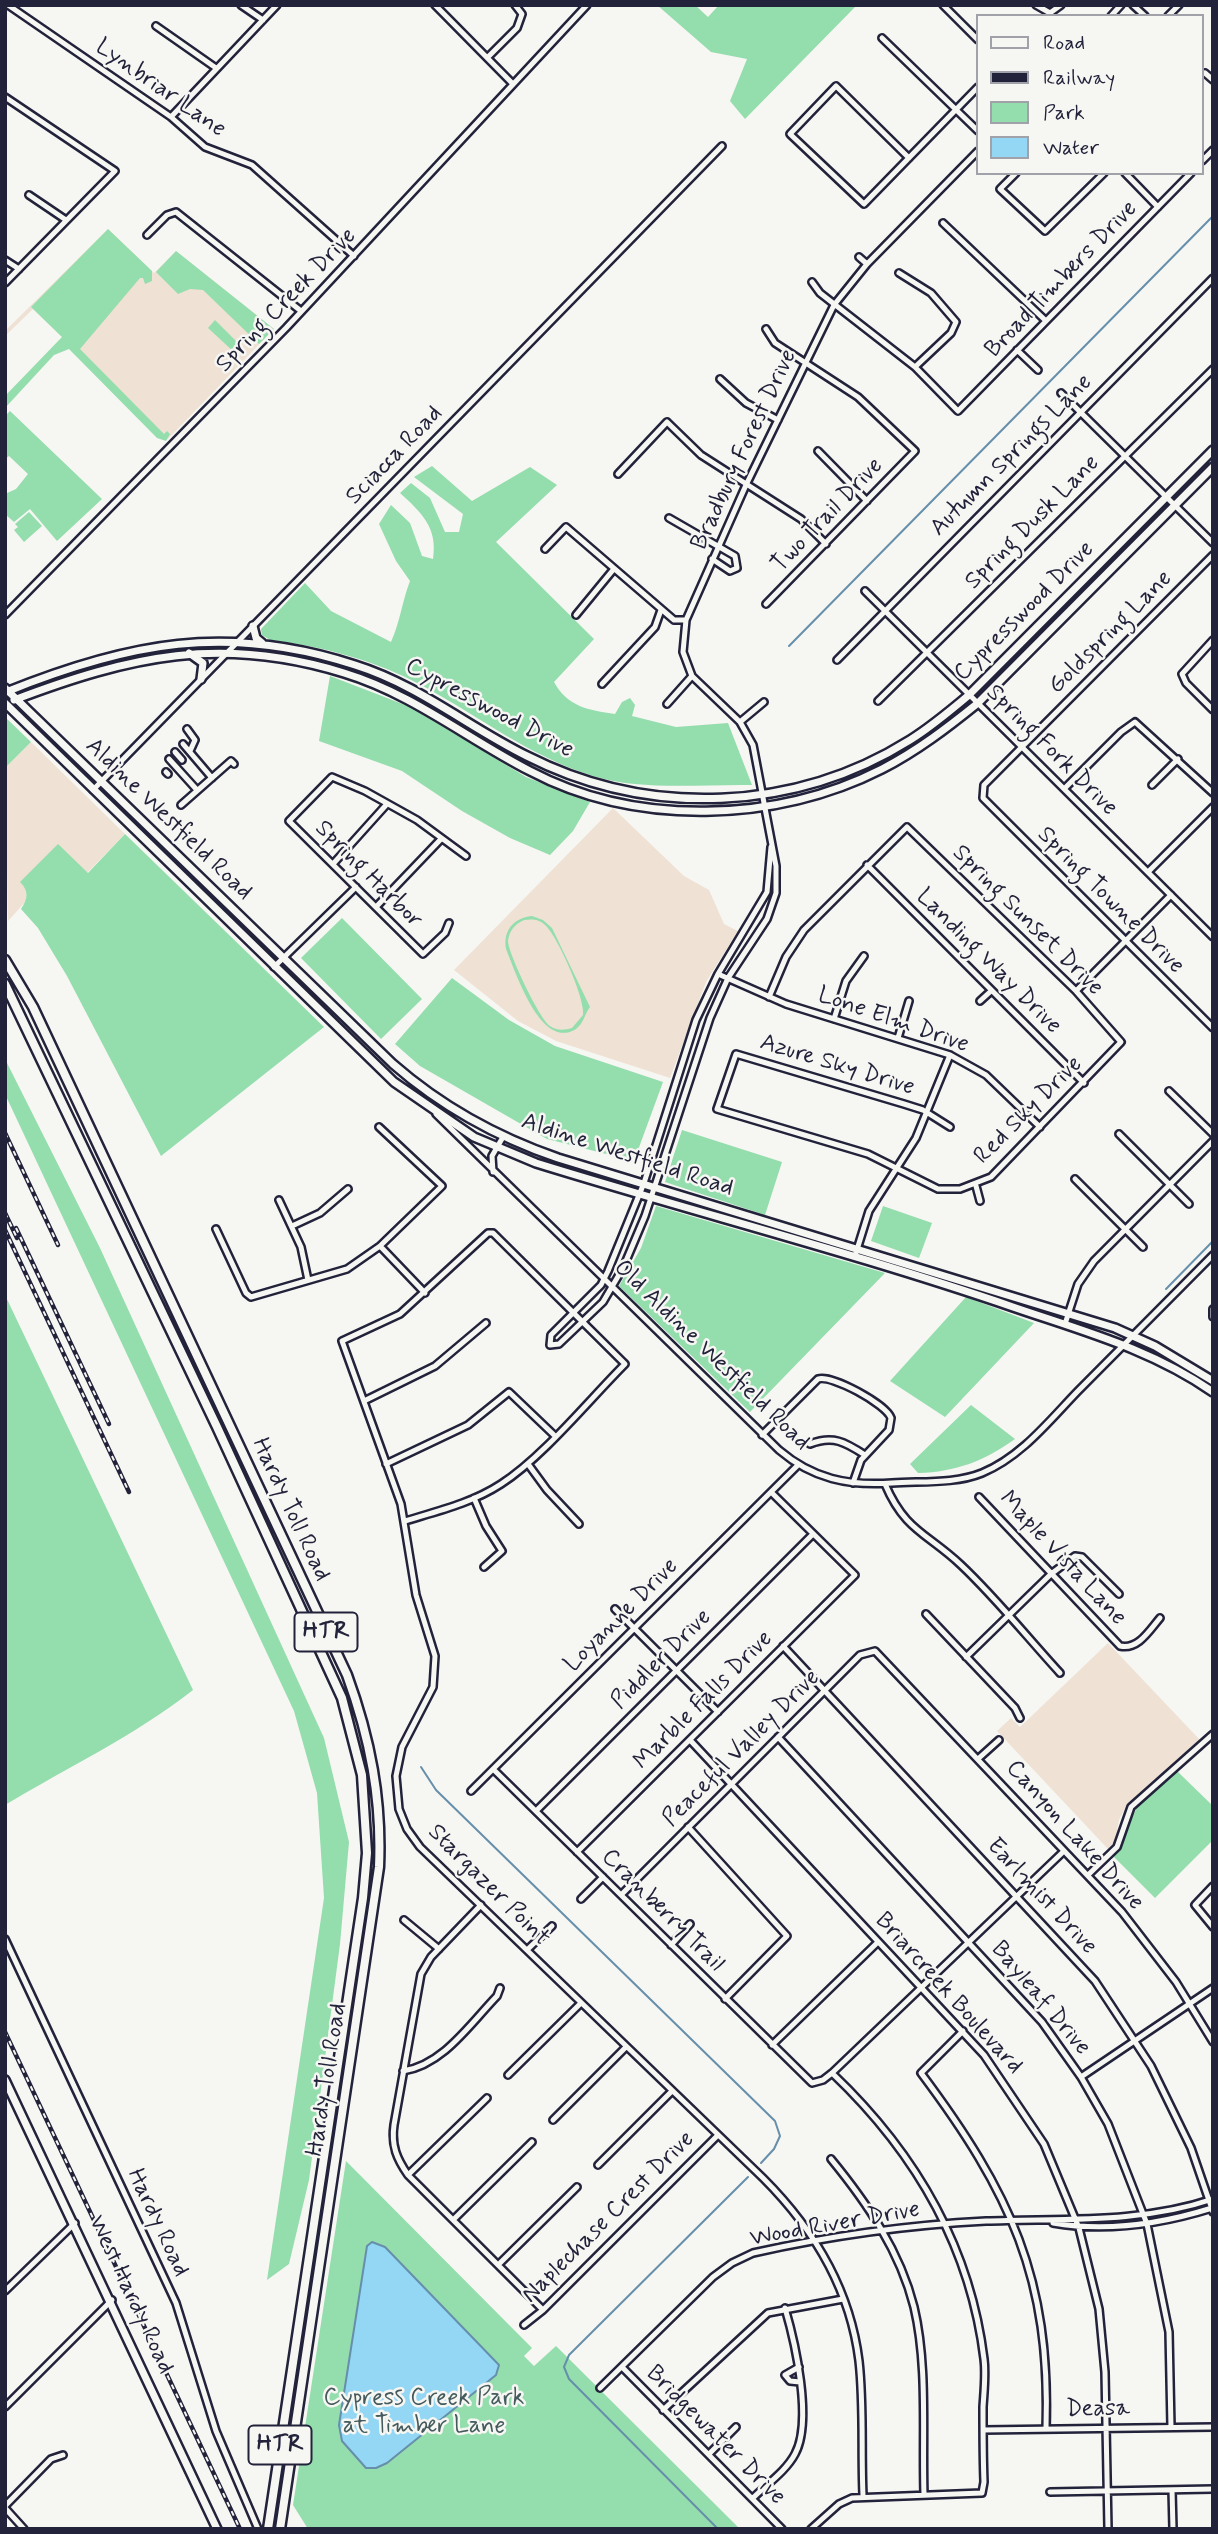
<!DOCTYPE html>
<style>
body{margin:0}
#map{position:relative;width:1218px;height:2534px;overflow:hidden;background:#f6f6f2;font-family:Mynerve,sans-serif}
canvas{display:block}
.frame{position:absolute;inset:0;border:7px solid #22223b;pointer-events:none}
.legend{position:absolute;left:976px;top:14px;width:228px;height:161px;box-sizing:border-box;background:#f6f6f2;border:2px solid #a1a1a9;margin:0;padding:9px 12px;list-style:none;font-size:21px;color:#22223b}
.legend li{display:flex;align-items:center;gap:14px;height:35px}
.legend b{width:35px;border:2px solid #a1a1a9}
</style>
<div id="map">
<canvas width="1218" height="2534"></canvas>
<div class="frame"></div>
<ul class="legend">
<li><b style="height:9px;background:#f6f6f2"></b>Road</li>
<li><b style="height:9px;background:#22223b"></b>Railway</li>
<li><b style="height:19px;background:#94ddad"></b>Park</li>
<li><b style="height:19px;background:#93d7f5"></b>Water</li>
</ul>
</div>
<script>
const context = document.querySelector('canvas').getContext('2d');
context.lineJoin = 'round';
function paint(path, color) { context.fillStyle = color; context.fill(path, 'evenodd'); }
function strokePath(path, color, width, dash) { context.strokeStyle = color; context.lineWidth = width; context.lineCap = dash ? 'butt' : 'round'; context.setLineDash(dash || []); context.stroke(path); }
function drawText(font, color, halo, rows, align = 'center') {
  context.font = font + ' Mynerve,sans-serif'; context.lineWidth = 5; context.setLineDash([]); context.textBaseline = 'middle'; context.strokeStyle = halo; context.fillStyle = color; for (const [text, x, y, turn = 0] of rows) {
    context.save(); context.translate(x, y); context.rotate((+turn || 0) * Math.PI / 180); context.textAlign = isNaN(turn) ? turn : align; if (halo) context.strokeText(text, 0, 0); context.fillText(text, 0, 0); context.restore();
  }
}
const built = new Path2D(`
 M108,229l46,44 22,-22 98,78 -106,110 -135,-130 -28,27v-5z
 M31,742l94,92 -38,39 -66,9 5,6 1,12 -19,21 -3,-153z
 M613,808l71,68 25,14 15,34 14,7 -32,51 -36,96 -114,-37 -38,-20 -64,-51z
 M1108,1643l92,97 -73,64 -8,16 -4,21 -7,8 -111,-118 14,-13 9,9z`);
const green = new Path2D(`
 M657,5h38l13,12 11,-12h138l-112,114 -15,-18 17,-42 -36,-7z
 M108,229l44,42v10l-7,3 -2,-6h-3l-60,71 84,85 3,-3 3,3 -4,7 -9,-3 -88,-89 -15,6 -49,53v-12l57,-59 -31,-30z
 M176,251l98,78 -15,15 -56,-54 -13,-1 -12,5 -22,-22z
 M215,320l25,25 -6,7 -26,-24z
 M10,411l92,88 -45,42 -27,-32 -16,13 -9,-8v-20l11,-5 12,-15 -19,-18 -4,3v-43z
 M432,466l40,35 58,-34 27,18 -61,57 98,97 -40,43c14,25 34,28 61,32l7,-12 8,-4 5,7 -3,11 44,11 52,-4 24,62c-52,-1 -110,6 -159,-9 -64,-20 -113,-59 -170,-90 -46,-25 -101,-40 -153,-46l-8,-5 -1,-6 44,-46 26,28 60,31c9,-20 11,-40 19,-61l-14,-20 -17,-37 12,-19 19,18 12,33 11,3c5,-31 -11,-46 -33,-66l11,-10 19,15 15,34h14l4,-18 -49,-37z
 M29,512l13,14 -18,16 -10,-12 4,-3 -3,-3z
 M330,676l83,32 113,69 64,25 -17,29 -23,24 -40,-17 -48,-27 -60,-40 -83,-30z
 M5,717l26,25 -26,26z
 M125,834l199,193 -163,129 -94,-180 -29,-48 -17,-19c7,-10 8,-18 -1,-27l38,-38 30,29z
 M532,916l11,4 9,8 38,79c-5,6 -6,16 -14,22 -35,22 -60,-56 -70,-80 -3,-18 7,-31 26,-33zM524,920c8,-1 15,-1 21,5 12,10 41,75 38,90l-11,13c-8,2 -15,3 -22,-2 -10,-6 -42,-73 -42,-85 1,-10 7,-17 16,-21z
 M342,918l80,81 -41,40 -80,-81z
 M452,978l57,42 46,26 108,36 -29,79 -87,-22 -127,-73 -25,-22z
 M5,1059l95,189 224,490 25,104 -9,102 -31,236 -20,84 -22,16 57,-382 -7,-105 -23,-82 -289,-617z
 M682,1130l100,32 -17,53 -100,-33z
 M656,1206l229,67 -135,139 -131,-126 22,-38z
 M883,1206l49,17 -13,35 -48,-17z
 M5,1295l188,395c-57,45 -125,77 -188,115z
 M966,1297l68,26 -89,94 -55,-36z
 M971,1405l44,34c-31,22 -59,33 -97,34l-8,-9z
 M1177,1771l36,35v34l-58,58 -41,-41 24,-52z
 M346,2161l186,187 -8,8 10,10 22,-20 184,183h-432l-15,-24z`);
const water = new Path2D(`
 M372,2242l13,5 114,118 -3,10 -109,88 -11,5h-10l-24,-27 -3,-16 28,-179z`);
const stream = new Path2D(`
 M789,646l424,-430
 M1166,1289l47,-48
 M421,1767l15,23 339,331 5,15 -6,13 -13,14
 M718,2529l-149,-150 -5,-12 5,-12 179,-178`);
const minor = new Path2D(`
 M8,5l163,112 34,30 47,18 102,91
 M241,5l22,15
 M435,5l77,78
 M943,5l35,35
 M1036,5l14,8 11,-8
 M1133,5l12,11
 M1111,16l10,-11
 M1168,16l11,-11
 M156,26l60,42
 M882,38l96,93
 M488,57l29,-29 5,-14 -7,-9
 M1205,73l8,7
 M5,97l110,74 -110,112
 M171,117l106,-112
 M909,158l-73,-72 -46,48 74,70 114,-117
 M1202,161l11,-11
 M1016,173l-16,16 45,42 59,-58
 M1125,173l33,34
 M29,195l37,25
 M943,223l102,97
 M147,235l20,-20 9,-3 125,99
 M859,257l8,7
 M5,260l14,9
 M899,273l32,20 25,29 -5,11 -36,34
 M812,282l8,11 95,74 43,44 233,-238
 M766,329l9,14 83,54 57,54 -149,153
 M1017,350l21,20
 M720,379l26,24 32,17
 M1061,393l152,150
 M818,451l49,50
 M618,474l49,-52 34,33 100,64 25,25
 M669,518l66,38 2,12 -7,3 -18,-12
 M545,549l21,-22 108,93h12
 M1213,555l-229,230 -1,13 230,230
 M865,591l348,346
 M5,615l281,-287 301,-323
 M576,615l37,-45
 M1213,640l-31,34 4,9 27,27
 M837,660l376,-382
 M602,684l53,-57 6,-17
 M878,701l335,-332
 M667,704l25,-28
 M740,722l24,-20
 M187,729l8,11 -5,11
 M183,744l29,34
 M175,752l7,8
 M169,759l28,31
 M166,772l2,2
 M1152,785l26,-26
 M1065,788l56,-56 14,-10 78,71
 M93,790l629,-644
 M181,805l50,-44 3,3
 M771,847l-4,45 -49,82 -22,46 -52,163 -36,88 -7,14 -50,50 -1,10 9,-1 44,-42 20,-34 22,-52 65,-198 18,-40 39,-59 9,-26v-27l-23,-121 -13,-23 -48,-46 -9,-24 3,-32 60,-135 88,-180 33,-41 111,-113
 M333,864l54,-60
 M867,865l217,218
 M1148,872l65,-65
 M376,907l65,-68
 M449,923l-4,10 -22,21 -134,-133 43,-44 33,14 52,29 49,36
 M274,967l82,-80
 M718,974l68,30 164,51 36,20 54,52
 M1076,991l95,-96
 M769,997l17,-40 18,-27 103,-103 169,164 45,51 -130,135 -31,12h-22l-70,-35 -151,-45 19,-55 168,50 19,6 27,17
 M980,1001l11,-10
 M834,1019l12,-38 18,-25
 M898,1038l11,-37
 M1169,1091l44,43
 M436,1114l343,336c34,29 69,36 113,33 29,-2 63,1 90,-10 39,-16 67,-52 96,-82 45,-45 90,-91 135,-136
 M1119,1134l70,70
 M493,1172l-1,-16 11,-19
 M1075,1179l68,68
 M976,1186l4,15
 M279,1200l22,47 7,33
 M292,1226l28,-13 28,-24
 M216,1229l30,64 5,4 96,-28 33,-23 62,-60 -63,-59
 M380,1246l45,47
 M855,1256l14,-45 47,-73 34,-83
 M1213,1309v8
 M1065,1324l13,-40 16,-23 119,-120
 M366,1400l69,-34 51,-43
 M762,1435l56,-56c13,-5 68,25 73,39l-2,12 -28,30 -8,23
 M810,1444c23,-9 35,-2 55,11
 M386,1464l82,-39 41,-33 45,43
 M528,1464l19,26 32,34
 M885,1484c20,47 42,49 76,81 35,33 66,72 99,108
 M979,1497l141,149c18,4 29,-15 40,-28
 M474,1498l12,28 16,25 -18,16
 M405,1521c33,-10 67,-18 96,-37 42,-27 88,-84 124,-120l-132,-131h-5l-88,81 -58,27 59,163 15,91 19,61 -2,31 -31,60 -6,29 3,33 8,20 13,18 343,331c51,51 87,110 96,183 5,44 2,90 4,134
 M615,1609l103,103
 M926,1614l89,94 5,10
 M783,1646l312,335 56,85 40,82 22,64
 M966,1657l85,-83 24,-18 7,1 37,37
 M778,1737l264,285 39,55 27,47 39,100 22,108 2,95
 M690,1740l294,315 60,89 35,84 20,81 6,63 3,157
 M979,1758l20,-18
 M493,1769l319,314 11,-3 9,-7 232,-222
 M471,1791l327,-326
 M536,1811l277,-277
 M688,1827l99,109 -62,63
 M577,1852l278,-277 -84,-83
 M1088,1875l29,-28 14,-40 82,-73
 M1213,1886l-18,19 18,22
 M621,1895l239,-240 15,-4 247,261 54,70 37,60
 M581,1899l22,-22
 M481,1905l-50,52 -10,17 -27,151c-3,21 3,34 14,50l135,135
 M404,1920l35,29
 M5,1939l171,364 40,128 42,98
 M671,1945l19,-21
 M528,1949l24,-23
 M963,2031l-42,42c89,119 130,205 125,356
 M772,2045l106,-103
 M403,2071c40,-6 67,-47 94,-75l3,-8
 M508,2075l73,-72
 M1081,2077l132,-89
 M553,2120l73,-73
 M831,2159c36,44 69,92 83,148 14,59 8,126 10,187
 M598,2165l74,-74
 M408,2175l79,-77
 M453,2220l79,-78
 M1053,2223c53,9 108,1 159,-15
 M498,2265l79,-78
 M5,2291l70,-68
 M524,2325l19,-15 175,-175
 M622,2367l160,162
 M799,2367l-14,8 5,6 10,1
 M600,2388l113,-111 19,-14 21,-10c76,-17 155,-28 233,-32 76,-3 153,3 227,-22
 M5,2407l107,-107
 M663,2410l105,-97 75,-14
 M983,2430l230,-3
 M709,2454l27,-27
 M1172,2490l1,39
 M1050,2492l163,-3
 M753,2498c14,-14 33,-27 42,-44 18,-33 0,-112 -10,-146
 M5,2506l46,-47 12,-4
 M5,2508l19,21
 M811,2529l28,-25 13,-6 130,-5 2,-11c-1,-25 -1,-50 -1,-75 1,-16 3,-33 1,-48 -14,-115 -70,-208 -152,-286`);
const major = new Path2D(`
 M253,626l3,12 6,5
 M189,653l14,10 -2,16
 M5,688l388,376c48,42 104,73 165,94l557,170 40,18 58,35
 M6,692c121,-49 221,-69 349,-27 64,20 113,62 172,91 122,62 268,56 383,-16 21,-13 40,-29 59,-45l244,-245
 M14,700c116,-44 207,-65 330,-27 69,21 122,65 186,98 106,56 246,52 352,-2 35,-18 65,-41 96,-66l235,-236
 M5,703l389,379 80,55 62,26c158,49 320,90 477,144 70,24 138,42 200,85
 M5,2080l212,449`);
const highway = new Path2D(`
 M5,960l28,47 314,668c23,63 35,124 32,192l-99,662
 M5,984l212,443 125,271 20,77 5,78 -4,45 -95,631`);
const rail = new Path2D(`
 M5,1133l53,112
 M5,1213l12,25
 M16,1228l93,196
 M5,1230l124,262
 M5,2032l235,497`);
const shields = [
 [326,1632,63],
 [280,2445,63]
];
const shieldNames = [
 ["HTR",326,1632],
 ["HTR",280,2445]
];
const streetNames = [
 ["Lynbriar Lane",160,89,35],
 ["Broad Timbers Drive",1062,280,-46],
 ["Spring Creek Drive",287,301,-46],
 ["Bradbury Forest Drive",745,450,-65],
 ["Sciacca Road",395,456,-46],
 ["Autumn Springs Lane",1012,456,-45],
 ["Two Trail Drive",828,516,-46],
 ["Spring Dusk Lane",1033,523,-45],
 ["Cypresswood Drive",1025,612,-45],
 ["Goldspring Lane",1111,633,-45],
 ["Cypresswood Drive",489,709,28],
 ["Spring Fork Drive",1051,751,45],
 ["Aldine Westfield Road",168,820,44],
 ["Spring Harbor",368,875,45],
 ["Spring Towne Drive",1110,901,45],
 ["Spring Sunset Drive",1027,921,45],
 ["Landing Way Drive",988,962,45],
 ["Lone Elm Drive",893,1021,19],
 ["Azure Sky Drive",837,1066,17],
 ["Red Sky Drive",1029,1111,-45],
 ["Aldine Westfield Road",627,1156,18],
 ["Old Aldine Westfield Road",711,1356,44],
 ["Hardy Toll Road",290,1510,65],
 ["Maple Vista Lane",1062,1559,47],
 ["Loyanne Drive",622,1616,-45],
 ["Piddler Drive",662,1660,-45],
 ["Marble Falls Drive",704,1701,-45],
 ["Peaceful Valley Drive",742,1749,-45],
 ["Canyon Lake Drive",1074,1836,48],
 ["Stargazer Point",488,1886,45],
 ["Earlmist Drive",1041,1897,47],
 ["Cranberry Trail",662,1911,45],
 ["Briarcreek Boulevard",948,1994,48],
 ["Bayleaf Drive",1040,1999,50],
 ["Hardy Toll Road",328,2080,-81],
 ["Naplechase Crest Drive",609,2218,-45],
 ["Hardy Road",157,2223,65],
 ["Wood River Drive",835,2225,-10],
 ["West Hardy Road",130,2295,65],
 ["Deasa",1098,2410,-1],
 ["Bridgewater Drive",715,2436,45]
];
const parkNames = [
 ["Cypress Creek Park",424,2399],
 ["at Timber Lane",424,2427]
];
paint(built, '#efe2d4');
paint(green, '#94ddad');
paint(water, '#93d7f5');
strokePath(water, '#668fab', 2);
strokePath(stream, '#668fab', 2);
strokePath(minor, '#22223b', 10);
strokePath(major, '#22223b', 12);
strokePath(highway, '#22223b', 13);
strokePath(minor, '#f6f6f2', 5);
strokePath(major, '#f6f6f2', 7);
strokePath(highway, '#f6f6f2', 8);
strokePath(rail, '#22223b', 4.5);
strokePath(rail, '#f6f6f2', 2, [5]);
for (const [x, y, w] of shields) { const box = new Path2D(); box.roundRect(x - w / 2, y - 19.5, w, 39, 5); context.fillStyle = '#f6f6f2'; context.fill(box); strokePath(box, '#22223b', 2); }
drawText('bold 23px', '#22223b', null, shieldNames);
drawText('24px', '#22223b', '#f6f6f2', streetNames);
drawText('24px', '#445a5d', '#f6f6f2', parkNames);
</script>
